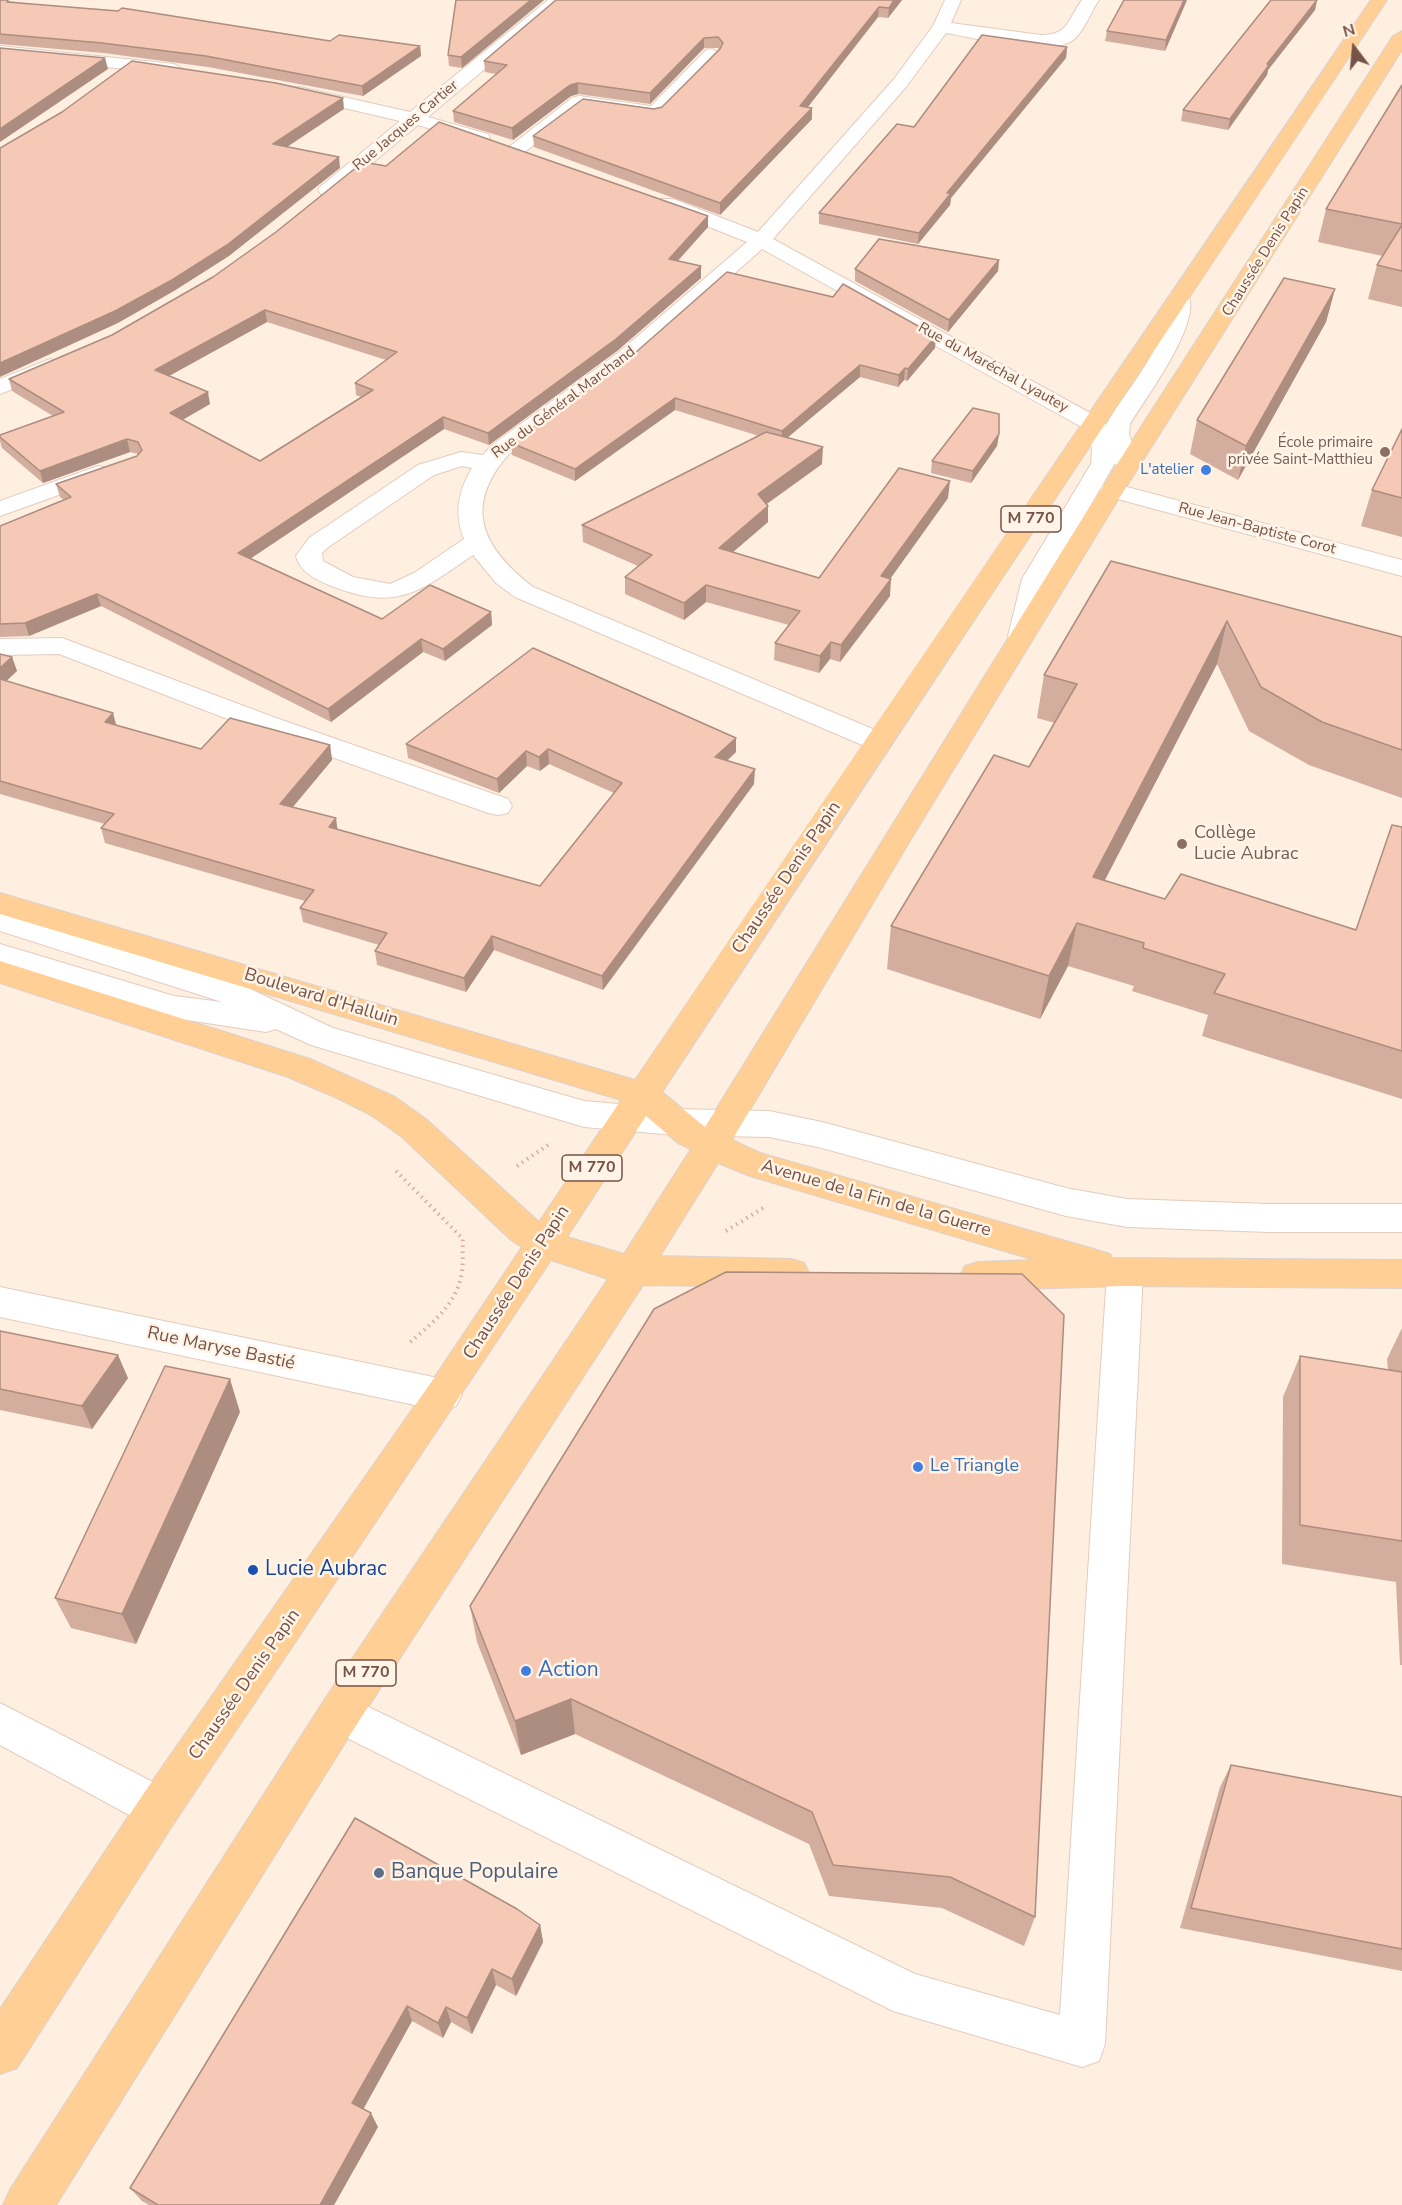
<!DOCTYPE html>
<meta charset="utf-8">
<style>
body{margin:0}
#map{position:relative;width:1402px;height:2205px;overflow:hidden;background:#feefe0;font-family:"Nunito Sans",sans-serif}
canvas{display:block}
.north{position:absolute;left:1324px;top:18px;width:60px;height:60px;-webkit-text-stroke:4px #fff4e7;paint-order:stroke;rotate:344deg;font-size:16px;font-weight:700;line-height:24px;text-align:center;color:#765346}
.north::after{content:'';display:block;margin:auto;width:21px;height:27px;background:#765346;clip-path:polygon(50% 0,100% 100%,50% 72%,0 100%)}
</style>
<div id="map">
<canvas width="1402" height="2205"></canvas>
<div class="north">N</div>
</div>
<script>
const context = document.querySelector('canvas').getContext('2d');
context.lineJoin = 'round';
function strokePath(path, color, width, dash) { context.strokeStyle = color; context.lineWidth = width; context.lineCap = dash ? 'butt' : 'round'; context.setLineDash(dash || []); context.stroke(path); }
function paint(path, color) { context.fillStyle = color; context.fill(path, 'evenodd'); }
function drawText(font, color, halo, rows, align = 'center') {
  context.font = font + ' "Nunito Sans",sans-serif'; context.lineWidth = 5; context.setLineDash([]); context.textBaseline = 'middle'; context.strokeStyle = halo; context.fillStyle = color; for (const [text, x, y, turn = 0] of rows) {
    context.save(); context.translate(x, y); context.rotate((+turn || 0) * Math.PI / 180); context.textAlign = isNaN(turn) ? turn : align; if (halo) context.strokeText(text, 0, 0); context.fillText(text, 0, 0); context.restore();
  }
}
const path = new Path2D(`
 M517,1166l31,-21
 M396,1171l67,68c-1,13 1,26 -2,38 -6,29 -32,49 -53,67
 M726,1231l37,-23`);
const minor = new Path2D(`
 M548,0h18l-138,117 60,17 2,4 -2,4 -7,2 -63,-19 -83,69h-14l-3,-4 3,-4 79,-65 -107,-25 -3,-4 3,-4 6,-1 111,25z
 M945,0h16l-10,23 90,12c28,0 26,-15 41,-35h17c-8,11 -16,35 -29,42 -28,14 -93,-4 -124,-9l-40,54 -133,152 330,181 3,5c16,-28 39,-54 52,-83 7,-14 7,-39 13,-49h16c18,27 -43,107 -57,131l-1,10 10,30 -4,5h-16l-4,-6 -67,116 -14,57 -4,6 -9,2 -9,-2 -4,-6 14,-57 69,-115 1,-16 -7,-19 -323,-180 -128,114 -126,92c-46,53 -25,93 25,132l354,148 4,6 -4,6 -10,3 -10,-3 -352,-150 -19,-14 -23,-28c-55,38 -77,57 -144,30 -14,-6 -29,-13 -33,-29l13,-18 109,-73 43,-13 22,3 9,-10 126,-92 129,-111 -88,-35 -3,-4 3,-4h14l85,33 136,-153 39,-53zM462,466l10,2c-14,24 -18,45 -8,71l-50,34 -24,11 -37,-7 -30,-16 -1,-8 5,-5 107,-73z
 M0,46l174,18 9,5 -9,5 -174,-18z
 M712,49l9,5 -3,4 -56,58 -7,2 -72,-10 -61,46 -7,2 -10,-6 67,-52 7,-2 72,10 55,-56z
 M50,359l8,2 3,5 -3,5 -58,23v-15z
 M98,466l8,2 4,5 -4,5 -106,38v-15z
 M1112,483l290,77v16l-299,-81 -3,-5 3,-5z
 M62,638l214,80 232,81 4,7 -4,7 -10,2 -10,-2 -232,-83 -197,-76 -59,1v-16z
 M0,909l231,71 102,48 251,73 91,8 94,2 53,11 244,66 61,11 142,5h133v28h-133l-142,-5 -61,-11 -244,-68 -53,-11 -94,-2 -91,-8 -273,-82 -35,-16 -10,3 -92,-14 -174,-52v-22l174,52 48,6 -222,-71z
 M1125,1258l13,4 5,10 -38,772 -6,17 -17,6 -189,-56 -568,-284 -6,-14 6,-14 15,-6 575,281 145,41 47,-743 5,-10z
 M0,1287l443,92 13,5 6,11 -6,11 -13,5 -443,-94z
 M0,1703l174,90 7,15 -7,15 -15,6 -15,-6 -144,-78z`);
const major = new Path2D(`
 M1371,0h16c-241,365 -486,726 -725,1092l43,35 387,-624 301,-467 9,-5v19l-286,453 -205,336 -179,301 28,13 337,97 13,4 2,4 290,2v28l-277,-2 -147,4 -13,-4 -5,-10 5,-10 13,-4 57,-2 -285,-84 -32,-13 -58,93 131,3 13,4 5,10 -5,10 -13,4 -148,-2 -288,442 -299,478h-53l8,-17 314,-489 283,-420 -57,-19 -377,563 -157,245 -17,6v-65l144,-216 286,-409 92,-137 -11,-7 -109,-103 -31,-22 -34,-17 -49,-21 -288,-94v-22l310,98 85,38 31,22 113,103 82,-122 -621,-186v-21l635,187c243,-362 492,-719 736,-1080zM646,1116l32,27 13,6 -67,105 -57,-17z`);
const wall = new Path2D(`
 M0,0l330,41 90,5 1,10 -58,40 -155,-29 -104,-14 -104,-9z
 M456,0h88l-82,68 -13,-2 -1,-11z
 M902,0l-14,18 -10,-1 -70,90 4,12 -92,96 -186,-68 -1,-11 129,-29 57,-58 -1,-1h-14l-54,56 -72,-10 -7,2 -58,44 -59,-18 -1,-11 43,-37 -11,-2 -1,-11z
 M1187,0l-22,51 -60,-10 2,-10z
 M1317,0l-2,10 -47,60 -1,5 -39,55 -47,-9 2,-11z
 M1067,47l-1,11 -115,140 -1,7 -32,39 -99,-20v-11l95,-86z
 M1402,85v222l-34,-8 9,-34 6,-9 -65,-14 8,-33z
 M708,227l-30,34 23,17 -84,73 -128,94 -45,-16 -193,129 131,61 109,-7 1,13 -47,36 -22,-9 -92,70 -230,-116 -72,30 -29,1v-111l64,-26 -4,-3 -4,-13 81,-28 1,-2 -8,-2 -87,31 -41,-35 -2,-7v-6l53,-19 -41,-25 -3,-12 103,-44zM267,322l119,38 -31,23 1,12 5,2 -101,64 -78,-41 28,-16 -41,-28z
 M999,260l-1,11 -50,61 -93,-51v-12z
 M1335,289l-9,33 -88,158 -48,-26 7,-34z
 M936,336l-1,12 -28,33 -3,-1 -6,7 -38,-10 -73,61 35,26 -55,40 1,2v16l-35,30 86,26 129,-80 -58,81v17l-50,66 -10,-3 -11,14 -45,-13 1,-17 14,-18 -83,-23 -22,18 -59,-26v-17l13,-11 -55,-24 -1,-17 177,-89 -84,-26 -100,71 -63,-26 -1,-12 124,-90z
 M1402,429v108l-41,-11 11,-36z
 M999,434l-2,12 -26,37 -40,-10 1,-12z
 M1111,561l291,76v161l-93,-33 -60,-34 -32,-67 -112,216 60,19 191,30 46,-102v272l-200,-63 6,-21 -76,-24 2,-5 -66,-20 -28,53 -153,-50 4,-43 138,-159 26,-44 -18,-5 7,-43z
 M0,654l12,3 5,14 -11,10 111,44 84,24 129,-4 2,15 -40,47 46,22 202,57 74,-93 -65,-29 -9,7 -13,-5 -28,27 -91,-35 -2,-14 330,-6v14l-9,9 27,23 -151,206 -109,-40 -28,42 -89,-27 -2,-14 4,-6 -76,-23 -3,-14 5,-7 -200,-58 -4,-15 4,-4 -105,-30z
 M1402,1328v337h-2l-4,-83 -114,-18 1,-167 17,-41 88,14 -1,-11z
 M0,1331l128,47 -36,51 -92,-19z
 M240,1412l-104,232 -65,-16 -16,-30z
 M470,1606l565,311 -11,29 -82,-38 -113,-12 -20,-52 -234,-110 -54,21 -44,-113z
 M1231,1765l171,32v174l-222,-43 40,-141z
 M355,1818l185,107 3,17 -27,54 -20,-11 -24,49 -21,-12 -8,16 -31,-17 -49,88 15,18 -44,78h-185l-7,-4 -12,-13z`);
const shadedWall = new Path2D(`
 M531,0h13l-82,68 -1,-11z
 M894,0h8l-14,18 1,-10z
 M1184,0h3l-22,51 1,-11z
 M1317,0l-2,10 -47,60 -1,5 -39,55 2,-11 37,-55z
 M879,7l-1,10 -78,100v-11z
 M704,38v10l-54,56v-11z
 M420,46l1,10 -58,40 -1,-10z
 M1067,47l-1,11 -115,140 -1,7 -32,39 1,-11 28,-40z
 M105,58l3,11 -108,73v-13z
 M578,83v11l-7,2 -58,44 -1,-12 58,-43z
 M343,98l1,11 -69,46 -2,-11z
 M812,108v11l-92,96v-12z
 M339,157l1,11 -111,88 -55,35 -56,32 -118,54v-14z
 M708,216v11l-39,43v-11z
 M999,260l-1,11 -50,61 1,-12z
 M701,266v12l-84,73 -128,94 -1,-12z
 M1335,289l-9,33 -88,158 8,-34z
 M265,310l2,12 -109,60 -3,-12z
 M936,336l-1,12 -28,33 1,-12z
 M860,365v12l-79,66 1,-12z
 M905,368l-1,12 -6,7 1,-12z
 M208,392l2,12 -38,22 -2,-13z
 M675,398v12l-100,71v-12z
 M443,417l1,12 -203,136 -3,-12z
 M999,434l-2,12 -26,37 2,-12z
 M127,439l3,13 -87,31 -3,-12z
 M823,447l-1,17 -64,46v-16z
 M950,481l-2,17 -68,95 1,-17z
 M768,506v16l-49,42v-16z
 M891,579l-1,17 -50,66 1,-17z
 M706,585v17l-22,18v-17z
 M97,594l4,12 -72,30 -4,-13z
 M491,612l1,13 -47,36 -2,-12z
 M1227,621l-10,43 -133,256 9,-43z
 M421,639l2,13 -92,70 -3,-13z
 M831,642l-1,17 -11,14 1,-17z
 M12,657l5,14 -17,16v-19z
 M113,713l4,15 -12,-6z
 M736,738v14l-21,19v-14z
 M330,745l2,15 -49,59 -3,-15z
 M548,749l1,15 -9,7 -1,-14z
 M526,751l1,15 -28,27 -2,-14z
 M755,769l-1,15 -151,206 -1,-14z
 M336,818l2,15 -9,-6z
 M1077,923l-9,43 -28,53 9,-43z
 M492,936l2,14 -28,42 -2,-14z
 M118,1355l10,23 -36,51 -10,-23z
 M230,1379l10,33 -104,232 -14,-30z
 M571,1699l4,35 -54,21 -6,-34z
 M540,1925l3,17 -27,54 -4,-17z
 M492,1969l4,16 -24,49 -5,-16z
 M407,2006l5,15 -53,96 -7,-14z
 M446,2007l5,15 -8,16 -5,-15z
 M371,2113l7,14 -44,78h-14z`);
const building = new Path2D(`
 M0,0h8l-1,2 111,9 4,-3 208,33 9,-6 81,11 -58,40 -156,-30 -104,-13 -102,-9z
 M456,0h75l-70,57 -13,-2z
 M556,0h338l-5,8 -10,-1 -79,99 12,2 -92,95 -187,-67 50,-37 71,10 8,-2 58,-58 3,-6 -5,-6 -14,1 -54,55 -72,-10 -8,2 -58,43 -59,-17 54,-46 -23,-4z
 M1124,0h60l-18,40 -59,-9z
 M1271,0h46l-50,64 2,1 -39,54 -47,-9z
 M982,35l85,12 -120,146h4l-32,40 -100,-20 78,-89 17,3z
 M0,48l105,10 -105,71z
 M132,61l144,22 67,15 -70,46 66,13 -112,88 -55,35 -57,31 -115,52v-215l62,-36z
 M1402,85v139l-76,-15z
 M439,122l269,94 -39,43 32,7 -85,73 -128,94 -45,-16 -205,136 144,66 48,-34 61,27 -48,37 -22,-10 -93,70 -231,-115 -72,29 -25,1v-98l71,-29 -15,-13 81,-28 5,-6 -4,-8 -11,-3 -87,32 -40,-34v-2l64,-23 -55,-33 103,-44 101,-58 63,-45 87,-70 23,4zM265,310l132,42 -42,31 18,7 -113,71 -90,-48 38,-21 -53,-22z
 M1402,225v46l-25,-6z
 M879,239l120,21 -50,60 -94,-51z
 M727,272l106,25 10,-13 93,52 -28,33 -3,-1 -6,7 -39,-10 -78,66 -107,-33 -100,71 -64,-26 124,-90z
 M1284,278l51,11 -89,157 -49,-26z
 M973,408l26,6v20l-26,37 -41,-10z
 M1402,429v69l-30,-8z
 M766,432l57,15 -65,47 10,12 -49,42 100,30 80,-110 51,13 -69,95 10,3 -50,66 -10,-3 -11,14 -45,-13 25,-32 -94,-26 -22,18 -59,-26 27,-22 -70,-30z
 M1111,561l291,76v113l-80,-28 -61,-35 -34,-66 -134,256 72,22 16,-25 175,56 36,-105 10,2v224l-188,-58 11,-19 -82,-26 1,-5 -67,-20 -28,53 -158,-50 103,-171 35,12 48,-83 -33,-9z
 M533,648l203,90 -21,19 40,12 -153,207 -110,-40 -28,42 -89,-27 12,-18 -87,-25 14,-18 -213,-62 13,-14 -114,-33v-102l113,34 -8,9 96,27 29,-31 100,27 -50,59 56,14 -7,9 211,59 82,-103 -74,-34 -9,8 -13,-6 -29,28 -91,-35z
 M0,654l12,3 -12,11z
 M726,1272l296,2 42,41 -29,602 -85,-40 -117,-12 -21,-53 -241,-113 -56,22 -45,-115 184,-297z
 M0,1331l118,24 -36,51 -82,-17z
 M1300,1356l102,16v169l-102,-16z
 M165,1366l65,13 -108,235 -67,-16z
 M1231,1765l171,32v152l-211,-41z
 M355,1818l162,91 23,16 -28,54 -20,-10 -25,49 -21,-11 -8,16 -31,-17 -55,97 19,10 -51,92h-162l-28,-17z`);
const markers = [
 [1385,452,6,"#8d6e63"],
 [1206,470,6,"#3f7fe0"],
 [1182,844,6,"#8d6e63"],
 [918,1467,6,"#3f7fe0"],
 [253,1570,6,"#1a4fb4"],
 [526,1671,6,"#3f7fe0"],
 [379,1873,6,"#5c6f8a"]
];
const farStreetnames = [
 ["Rue Jacques Cartier",406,126,-40],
 ["Chaussée Denis Papin",1266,252,-58],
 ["Rue du Maréchal Lyautey",993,368,29],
 ["Rue du Général Marchand",564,403,-37],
 ["Rue Jean-Baptiste Corot",1257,529,15]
];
const farEducationnames = [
 ["École primaire",1373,443],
 ["privée Saint-Matthieu",1373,460]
];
const farShopnames = [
 ["L'atelier",1194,470]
];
const shields = [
 [1031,519,60],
 [592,1168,60],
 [366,1673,60]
];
const shieldNames = [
 ["M 770",1031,519],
 ["M 770",592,1168],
 ["M 770",366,1673]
];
const educationNames = [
 ["Collège",1194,834],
 ["Lucie Aubrac",1194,855]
];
const streetNames = [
 ["Chaussée Denis Papin",787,878,-56],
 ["Boulevard d'Halluin",321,998,17],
 ["Avenue de la Fin de la Guerre",876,1199,16],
 ["Chaussée Denis Papin",517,1283,-57],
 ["Rue Maryse Bastié",221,1349,12],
 ["Chaussée Denis Papin",245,1685,-55]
];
const shopNames = [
 ["Le Triangle",930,1467]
];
const nearTransitnames = [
 ["Lucie Aubrac",265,1570]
];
const nearShopnames = [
 ["Action",538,1671]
];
const nearServicenames = [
 ["Banque Populaire",391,1873]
];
strokePath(minor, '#e4ccbe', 2);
strokePath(major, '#dbd2cf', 2);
strokePath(path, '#d9ad99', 4, [1.5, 4.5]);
paint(minor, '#fff');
paint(major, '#ffcf95');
paint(wall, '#d3ad9d');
paint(shadedWall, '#ac8d7f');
paint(building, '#f5c9b6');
strokePath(building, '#ac8d7f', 1.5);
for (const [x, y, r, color] of markers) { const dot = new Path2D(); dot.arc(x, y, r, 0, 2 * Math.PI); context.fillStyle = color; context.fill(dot); strokePath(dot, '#fff4e7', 2); }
drawText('15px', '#765346', '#fff4e7', farStreetnames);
drawText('15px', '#785e54', '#fff4e7', farEducationnames, 'right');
drawText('15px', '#366cbe', '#fff4e7', farShopnames, 'right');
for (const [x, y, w] of shields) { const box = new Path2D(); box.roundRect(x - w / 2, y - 13, w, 26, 4.5); context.fillStyle = '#fff4e7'; context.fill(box); strokePath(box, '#765346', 1.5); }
drawText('bold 16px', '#765346', null, shieldNames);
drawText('18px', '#785e54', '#fff4e7', educationNames, 'left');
drawText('18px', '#765346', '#fff4e7', streetNames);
drawText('18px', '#366cbe', '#fff4e7', shopNames, 'left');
drawText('21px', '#164399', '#fff4e7', nearTransitnames, 'left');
drawText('21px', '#366cbe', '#fff4e7', nearShopnames, 'left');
drawText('21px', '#4e5e75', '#fff4e7', nearServicenames, 'left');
</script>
